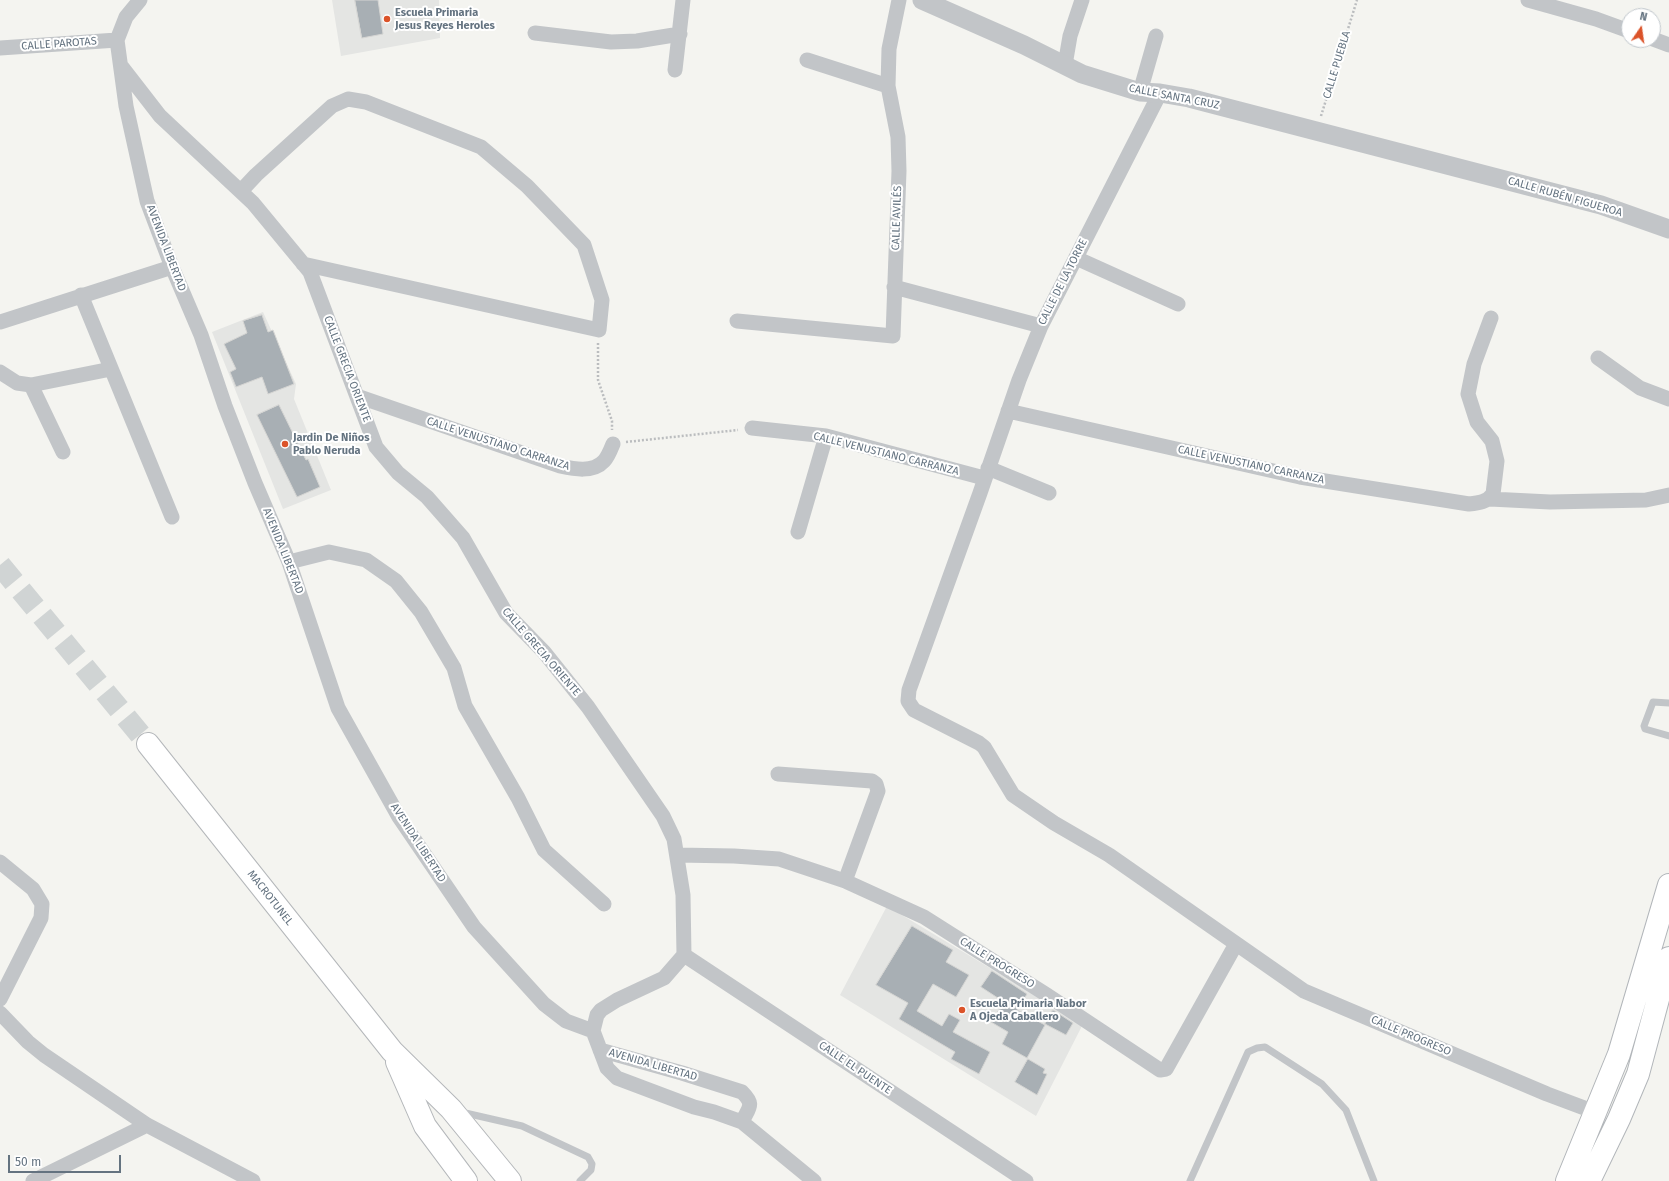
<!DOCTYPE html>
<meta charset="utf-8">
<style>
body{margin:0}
#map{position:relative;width:1669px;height:1181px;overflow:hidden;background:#f4f4f0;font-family:"Fira Sans",sans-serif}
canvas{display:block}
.north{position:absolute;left:1621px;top:8px;width:40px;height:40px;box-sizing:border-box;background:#fff;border:1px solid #c1c7cc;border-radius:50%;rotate:13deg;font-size:11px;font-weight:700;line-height:16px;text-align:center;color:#647380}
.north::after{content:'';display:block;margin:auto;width:14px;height:18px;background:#db5329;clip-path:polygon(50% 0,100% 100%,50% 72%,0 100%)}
.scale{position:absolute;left:8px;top:1155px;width:113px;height:18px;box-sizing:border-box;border:2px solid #647380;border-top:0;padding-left:5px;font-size:12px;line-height:14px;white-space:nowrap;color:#647380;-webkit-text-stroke:3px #fff;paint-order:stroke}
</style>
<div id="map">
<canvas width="1669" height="1181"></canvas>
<div class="north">N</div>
<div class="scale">50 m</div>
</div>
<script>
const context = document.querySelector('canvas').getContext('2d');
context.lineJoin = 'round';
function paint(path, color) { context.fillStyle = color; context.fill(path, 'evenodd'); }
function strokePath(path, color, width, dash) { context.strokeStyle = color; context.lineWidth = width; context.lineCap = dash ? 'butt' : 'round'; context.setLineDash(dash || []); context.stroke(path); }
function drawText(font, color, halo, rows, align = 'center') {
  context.font = font + ' "Fira Sans",sans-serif'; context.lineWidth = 4; context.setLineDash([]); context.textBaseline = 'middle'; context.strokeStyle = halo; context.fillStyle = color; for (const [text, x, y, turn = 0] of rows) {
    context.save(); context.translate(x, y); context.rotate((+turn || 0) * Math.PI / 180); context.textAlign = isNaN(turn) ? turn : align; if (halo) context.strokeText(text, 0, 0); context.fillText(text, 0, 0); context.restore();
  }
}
const built = new Path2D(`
 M332,0h107l1,38 -99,18z
 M263,312l33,72 -2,15 37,91 -48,19 -71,-177z
 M887,906l196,118 -47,92 -196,-121z`);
const building = new Path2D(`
 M355,0h23l5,34 -21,4z
 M262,315l6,17 5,-2 21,54 -26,10 -6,-17 -26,10 -6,-15 6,-3 -12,-25 23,-11 -4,-12z
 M279,405l27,55 2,-1 12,28 -23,10 -40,-82z
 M912,926l41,24 -7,12 23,13 -13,22 -23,-13 -16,27 25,15 7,-12 11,6 -7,12 37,20 -11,22 -28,-15 4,-7 -56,-33 9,-16 -32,-18z
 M992,971l35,23 -10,16 28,15 -18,33 -25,-14 6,-12 -17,-10 13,-20 -23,-15z
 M1053,1010l20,13 -7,12 -21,-11z
 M1028,1059l17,10 -2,4 4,1 -10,21 -22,-13z`);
const motorwayTunnel = new Path2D(`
 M0,565l148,179`);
const path = new Path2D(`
 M1321,116l36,-116
 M598,343v37l14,41v9
 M626,442l112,-12`);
const service = new Path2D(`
 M1669,703l-16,-1 -9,24 1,3 24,7
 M461,1112l61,14 66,31 4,7 -1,6 -11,11
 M1190,1181l58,-129 9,-4 8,-1 57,37 24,26 28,71`);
const minor = new Path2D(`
 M140,0l-14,17 -9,23 9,66 21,95 25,66 29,68 24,71 30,77 34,79 49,146 61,109 75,110 70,77 22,17 27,10
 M1528,0l68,19 33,12
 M535,33l76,9 26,-1 43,-7
 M1653,39l16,6
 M0,48l117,-8
 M807,60l81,26
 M1065,65l5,-29 12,-36
 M122,67l38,49 93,87 57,69 66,175 22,26 29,24 36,41 43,75 38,39 44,55 75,109 11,23 9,56 1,60
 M675,70l8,-70
 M1140,92l16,-56
 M1160,93l-119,233 -22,54 -39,113 -71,197 -1,11 6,9 65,33 5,4 29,48 41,28 55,32 195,136 243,103 48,18
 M241,191l15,-16 76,-69 16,-7 18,3 115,45 46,39 57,59 18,55 -3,30 -296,-66
 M1076,258l102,46
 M894,287l147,39
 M81,295l91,222
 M737,321l156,15 6,-165 -1,-34 -10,-51 1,-37 10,-49
 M0,322l172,-55
 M1598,358l42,30 29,11
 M0,372l17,11 14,2 80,-16
 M31,385l32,67
 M357,396l203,70c14,3 33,7 44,-5 4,-4 7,-12 9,-17
 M1008,411l292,66 169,27c10,-1 18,-2 24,-10l4,-33 -5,-20 -15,-19 -9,-28 6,-30 17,-46
 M752,428l74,8 158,42
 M988,468l61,25
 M1490,499l60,3 96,-2 23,-5
 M798,532l28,-96
 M289,562l40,-10 37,8 30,21 25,31 33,56 11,38 53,92 26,52 60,54
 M778,774l94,7 4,3 2,7 -33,90
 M677,855l57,1 45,3 66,22 79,36 123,78 113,75 6,-1 70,-125
 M0,862l33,27 9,15 -1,14 -41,81
 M684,955l342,226
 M684,955l-20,23 -47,22 -16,10 -4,5 -4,16 14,37 10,10 77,29 20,5 28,10 72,59
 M0,1013l28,29 16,13 103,70 106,56
 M600,1050l82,23 60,19c13,13 7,15 0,30
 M33,1181l114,-56`);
const tertiary = new Path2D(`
 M922,0l102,45 58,29 58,18 20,1 29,5 412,107 68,24`);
const primary = new Path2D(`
 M1567,1181l52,-127 50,-169
 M1589,1181l30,-62 19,-45 31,-116`);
const motorway = new Path2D(`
 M148,744l244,307 59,58 59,72
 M397,1062l28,64 41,55`);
const markers = [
 [387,19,4,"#db5329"],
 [285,444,4,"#db5329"],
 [962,1010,4,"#db5329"]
];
const poiNames = [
 ["Escuela Primaria",395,13],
 ["Jesus Reyes Heroles",395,26],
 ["Jardin De Niños",293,438],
 ["Pablo Neruda",293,451],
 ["Escuela Primaria Nabor",970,1004],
 ["A Ojeda Caballero",970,1017]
];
const streetNames = [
 ["CALLE PAROTAS",59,44,-4],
 ["CALLE PUEBLA",1337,65,-73],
 ["CALLE SANTA CRUZ",1174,97,11],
 ["CALLE RUBÉN FIGUEROA",1565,197,16],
 ["CALLE AVILÉS",897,218,-88],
 ["AVENIDA LIBERTAD",166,248,69],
 ["CALLE DE LA TORRE",1063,282,-63],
 ["CALLE GRECIA ORIENTE",347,369,69],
 ["CALLE VENUSTIANO CARRANZA",498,444,18],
 ["CALLE VENUSTIANO CARRANZA",886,454,14],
 ["CALLE VENUSTIANO CARRANZA",1251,465,12],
 ["AVENIDA LIBERTAD",283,551,68],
 ["CALLE GRECIA ORIENTE",541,652,49],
 ["AVENIDA LIBERTAD",418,843,57],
 ["MACROTUNEL",270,898,52],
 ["CALLE PROGRESO",997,963,32],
 ["CALLE PROGRESO",1411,1036,23],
 ["AVENIDA LIBERTAD",653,1065,16],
 ["CALLE EL PUENTE",855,1068,34]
];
paint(built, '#e4e5e3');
paint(building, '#a8afb4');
strokePath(building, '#d5d5d3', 1);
strokePath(motorwayTunnel, '#d0d4d4', 22, [22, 11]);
strokePath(primary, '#b2b6ba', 24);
strokePath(motorway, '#b4b7ba', 24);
strokePath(path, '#bbbdbf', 2.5, [2, 2]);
strokePath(service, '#c2c5c8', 7);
strokePath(minor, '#c2c5c8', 15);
strokePath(tertiary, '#c2c5c8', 19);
strokePath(primary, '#fff', 22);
strokePath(motorway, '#fff', 22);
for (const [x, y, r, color] of markers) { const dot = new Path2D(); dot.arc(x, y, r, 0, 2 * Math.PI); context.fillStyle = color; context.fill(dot); strokePath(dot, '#fff', 1.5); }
drawText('bold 11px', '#647380', '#fff', poiNames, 'left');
drawText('11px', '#647380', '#fff', streetNames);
</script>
